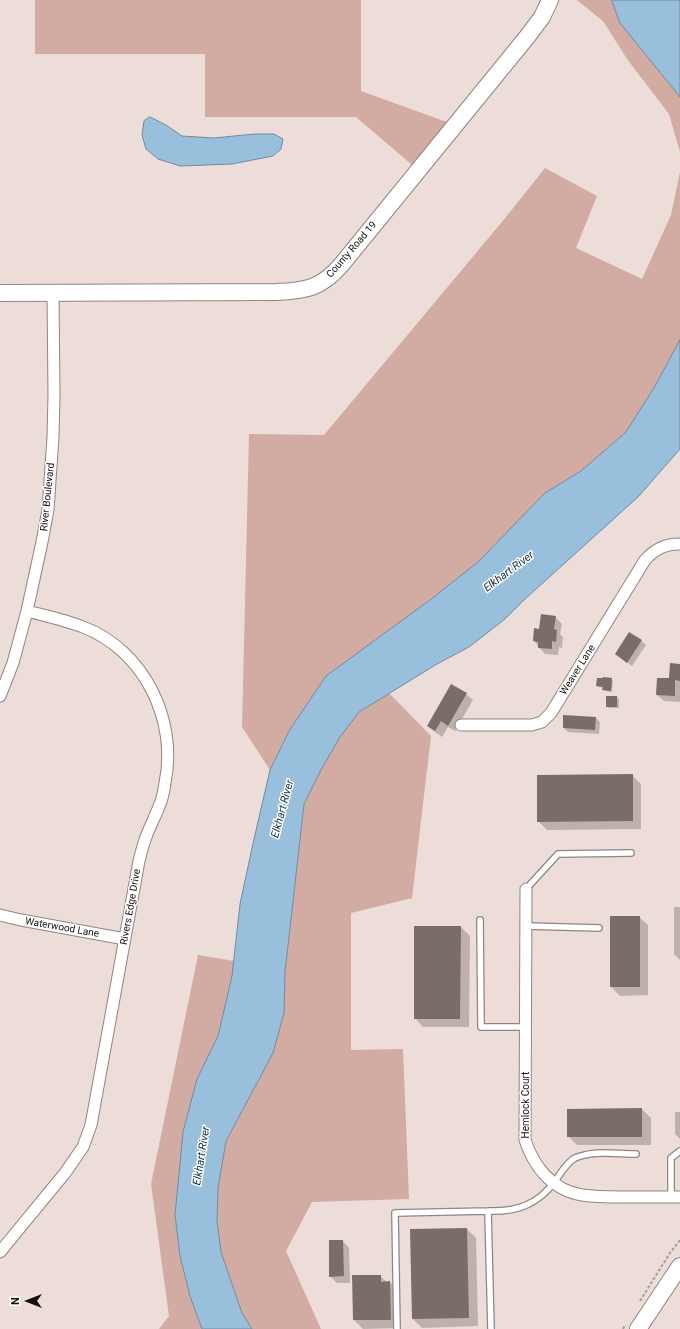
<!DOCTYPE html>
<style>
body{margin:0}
#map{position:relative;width:680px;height:1329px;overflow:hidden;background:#edddd9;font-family:Roboto,sans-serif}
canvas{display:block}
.north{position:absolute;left:8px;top:1281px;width:40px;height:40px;-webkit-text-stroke:3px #fff;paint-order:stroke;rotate:270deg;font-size:11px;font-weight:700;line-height:16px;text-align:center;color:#15100f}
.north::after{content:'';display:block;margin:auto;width:14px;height:18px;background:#15100f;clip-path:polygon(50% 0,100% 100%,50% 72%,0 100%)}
</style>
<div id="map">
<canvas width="680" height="1329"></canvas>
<div class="north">N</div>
</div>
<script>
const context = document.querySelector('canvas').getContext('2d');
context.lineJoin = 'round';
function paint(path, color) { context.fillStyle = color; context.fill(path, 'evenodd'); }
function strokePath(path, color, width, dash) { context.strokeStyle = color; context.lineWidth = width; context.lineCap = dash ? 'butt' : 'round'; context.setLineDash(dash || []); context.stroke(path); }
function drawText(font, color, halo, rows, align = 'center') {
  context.font = font + ' Roboto,sans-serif'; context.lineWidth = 3; context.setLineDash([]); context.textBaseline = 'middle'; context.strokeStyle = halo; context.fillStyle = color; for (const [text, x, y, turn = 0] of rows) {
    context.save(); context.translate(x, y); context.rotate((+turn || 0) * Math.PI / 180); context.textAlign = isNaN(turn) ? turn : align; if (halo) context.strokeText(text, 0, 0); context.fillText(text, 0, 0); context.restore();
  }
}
const green = new Path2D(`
 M35,0h326v91l94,34 -37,45 -62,-53h-151v-63h-170z
 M577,0h35l8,23 60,74v55l-11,-38 -42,-55 -24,-38z
 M545,168l52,28 -21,52 66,31 29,-64 9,-43v168l-26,48 -28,44 -45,39 -36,22 -67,69 -48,38 -104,76 -37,55 -19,39 -28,-43 7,-293 75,1 182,-218z
 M389,693l42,43 -19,162 -61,15v137l52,-1 6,150 -97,3 -26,49 35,78h-69l-10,-16 -21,-61 -4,-31 1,-33 8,-47 47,-88 11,-40 1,-41 19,-168 18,-36 18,-31 19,-25z
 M198,955l36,6 -2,15 -14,60 -21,43 -18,94 -4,42 5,41 10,40 12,33h-43l10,-13 -18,-132z`);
const water = new Path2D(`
 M612,0h68v97l-60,-74z
 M150,117l16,8 16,11 32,2 40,-4h20l9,5 -2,10 -8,7 -41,8 -52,2 -22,-7 -12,-10 -4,-14 2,-14z
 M680,340v109l-42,48 -113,102 -20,20 -36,28 -32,17 -78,48 -19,25 -18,31 -18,36 -19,168 -1,41 -11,40 -47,88 -8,47 -1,33 4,31 21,61 10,16h-50l-12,-33 -10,-40 -5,-41 8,-83 14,-53 21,-43 14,-60 8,-72 14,-65 16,-69 19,-39 37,-55 104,-76 48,-38 67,-69 36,-22 45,-39 28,-44z`);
const shadow = new Path2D(`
 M555,617l7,7 -2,10 3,3 -1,11 -3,-1 -1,8 -13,-1 -11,-13z
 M641,641l5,4 -14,21 -16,-12z
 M680,665v37l-16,-1 -7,-6 13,-16z
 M611,679l2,2 -1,11 -7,-1 -1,-3 -5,-1 -1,-1z
 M466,694l7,6 -18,31 -7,-4 -6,10 -7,-5 -7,-6z
 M617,697l2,2v9h-10l-2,-2z
 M596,718l4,4 -1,12 -31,-2 -4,-4z
 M632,775l9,9v45l-94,1 -9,-9z
 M674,907h6v53l-6,-6z
 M639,917l9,8v70l-28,1 -9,-9z
 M461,927l9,9 -1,91h-46l-8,-9z
 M642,1109l9,9v27h-74l-9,-9z
 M675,1112h5v27l-5,-5z
 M467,1229l9,9 2,88 -56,2 -9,-9 -2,-89z
 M343,1241l6,7 1,35h-13l-7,-7z
 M380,1276l7,6h3l8,9 1,37 -36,1 -9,-9z`);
const building = new Path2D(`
 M541,614l15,2 -2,13 3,1 -1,12 -4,-1v8l-14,-1v-6l-5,-1 1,-13 5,1z
 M629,632l13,8 -15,23 -12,-9z
 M670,663l10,1v17l-5,-1v16l-19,-1 1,-17h12z
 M603,677l9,1 -1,13 -9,-1 1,-3 -7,-1 1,-8h6z
 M451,684l16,9 -19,33 -7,-5 -6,10 -8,-5z
 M606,696h11v11h-11z
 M563,715l33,2 -1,13 -32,-2z
 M633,774v47l-96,1v-47z
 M610,916h30v71h-30z
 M414,926h47l-1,93h-46z
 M642,1108v29h-75v-28z
 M467,1228l2,90 -57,1 -2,-90z
 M329,1240h14l1,36 -15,1z
 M352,1275h29v7l9,-1 1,39h-38z`);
const path = new Path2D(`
 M640,1301l30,-48 10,-13
 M623,1329l2,-4`);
const lane = new Path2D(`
 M526,889l32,-35 73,-1
 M480,920l1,107h45
 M526,926l73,2
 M671,1197v-39l9,-7
 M397,1329l-2,-116 93,-2
 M491,1329l-3,-118c28,1 50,-6 67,-30 6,-8 11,-18 20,-23 18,-8 41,-4 61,-4`);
const street = new Path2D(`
 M0,696l13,-33 14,-52 15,-69 6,-32 5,-73 1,-42 -1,-102
 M461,725h71l10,-3 9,-9 94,-153c10,-11 20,-16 35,-16
 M526,889l-1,251c9,27 27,50 57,55 13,2 26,2 39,2 20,0 39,0 59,0
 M0,915l21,5 104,19
 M0,1252l65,-79 18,-26 8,-22 48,-264c2,-8 4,-16 7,-24 4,-11 10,-22 14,-33 3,-7 4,-14 5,-21 13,-63 -21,-133 -82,-156 -18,-7 -37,-11 -56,-16`);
const secondary = new Path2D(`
 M0,293l276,-1c30,-1 46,-4 66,-28l185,-227 15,-20 8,-17
 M638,1329l42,-63`);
const streetNames = [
 ["County Road 19",352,250,-49],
 ["River Boulevard",48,497,-84],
 ["Weaver Lane",578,670,-58],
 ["Rivers Edge Drive",131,907,-80],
 ["Waterwood Lane",62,928,10],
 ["Hemlock Court",526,1105,-90]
];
const waterNames = [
 ["Elkhart River",509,572,-37],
 ["Elkhart River",283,809,-75],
 ["Elkhart River",202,1156,-81]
];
paint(green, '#d2aba2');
paint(water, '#98bfdb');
strokePath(water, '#718a9e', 1);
paint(shadow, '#0003');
paint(building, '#7a6c69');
strokePath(lane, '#928481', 8);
strokePath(street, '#928481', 13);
strokePath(secondary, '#928481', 18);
strokePath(path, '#a99d9a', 2, [3, 2]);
strokePath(lane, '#fff', 5.5);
strokePath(street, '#fff', 11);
strokePath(secondary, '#fff', 16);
drawText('10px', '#15100f', '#fff', streetNames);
drawText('italic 11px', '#0e2f43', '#fff', waterNames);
</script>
